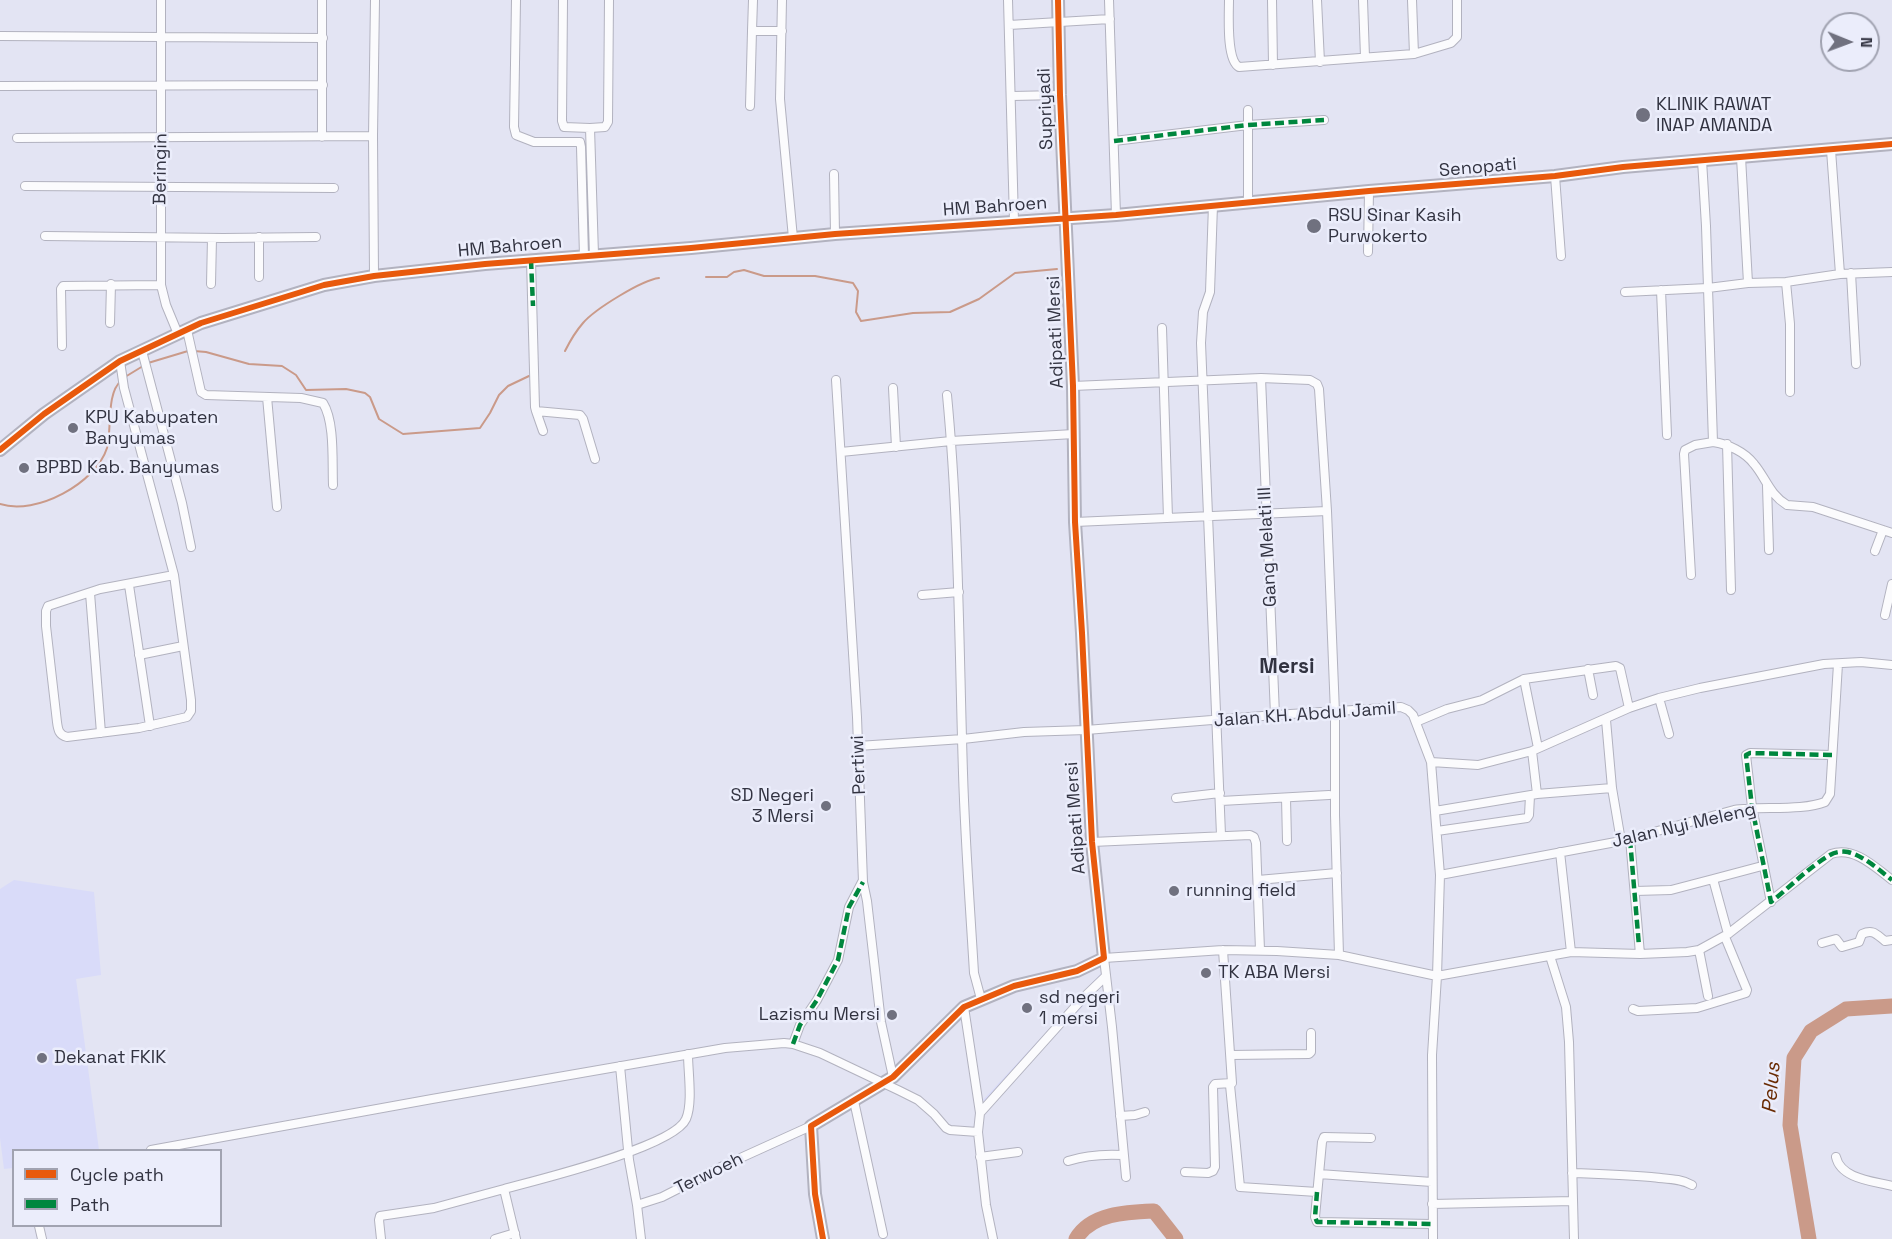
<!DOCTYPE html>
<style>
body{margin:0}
#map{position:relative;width:1892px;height:1239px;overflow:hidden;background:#e3e4f3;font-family:"Space Grotesk",sans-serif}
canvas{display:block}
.legend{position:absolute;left:12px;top:1149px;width:210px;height:78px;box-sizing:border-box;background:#ebedfb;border:2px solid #a1a3b1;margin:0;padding:8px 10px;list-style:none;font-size:18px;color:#323341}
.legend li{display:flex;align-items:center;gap:12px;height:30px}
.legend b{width:30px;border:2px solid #a1a3b1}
.north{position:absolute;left:1820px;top:12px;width:60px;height:60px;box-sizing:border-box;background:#ebedfb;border:2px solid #a1a3b1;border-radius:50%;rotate:91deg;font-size:16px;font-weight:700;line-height:24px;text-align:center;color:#323341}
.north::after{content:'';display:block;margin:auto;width:21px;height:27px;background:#70717f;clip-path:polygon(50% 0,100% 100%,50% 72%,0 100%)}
</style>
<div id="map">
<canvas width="1892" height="1239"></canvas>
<ul class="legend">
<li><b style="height:8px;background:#e8590c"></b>Cycle path</li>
<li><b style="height:8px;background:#00873e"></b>Path</li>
</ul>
<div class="north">N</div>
</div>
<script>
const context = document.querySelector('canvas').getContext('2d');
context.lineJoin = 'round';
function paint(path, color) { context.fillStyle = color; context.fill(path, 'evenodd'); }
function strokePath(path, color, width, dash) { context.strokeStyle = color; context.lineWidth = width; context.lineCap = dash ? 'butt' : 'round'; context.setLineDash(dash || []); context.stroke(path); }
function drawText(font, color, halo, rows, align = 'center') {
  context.font = font + ' "Space Grotesk",sans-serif'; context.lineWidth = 5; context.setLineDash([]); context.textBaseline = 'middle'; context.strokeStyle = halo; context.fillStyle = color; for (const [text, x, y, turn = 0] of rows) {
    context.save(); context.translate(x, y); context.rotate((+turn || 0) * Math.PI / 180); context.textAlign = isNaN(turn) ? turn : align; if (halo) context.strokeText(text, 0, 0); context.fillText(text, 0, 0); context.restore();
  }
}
const built = new Path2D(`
 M14,880l80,12 7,83 -25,4 23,171h-85l-1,18 -9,1 -4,-31v-249z
 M1102,972l2,12 -115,122 -6,-6z`);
const stream = new Path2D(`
 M706,277h21l7,-5 10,-2 20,6h51l38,7 5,8 -2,21 5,9 52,-8 37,-1 29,-13 36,-26 42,-4
 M194,351l12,1 43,12 33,2 14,9 10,15 40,-1 19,4 5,4 9,22 24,15 77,-6 10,-15 9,-18 9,-9 21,-10
 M565,351c5,-10 11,-20 18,-28 12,-14 59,-43 76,-45
 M148,363l40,-12
 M125,377l18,-11
 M0,504c36,12 96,-21 107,-56 5,-18 -1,-55 14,-67`);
const river = new Path2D(`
 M1076,1239c15,-26 52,-27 78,-28l22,28
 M1809,1239l-19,-114 4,-67 17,-27 35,-22 46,-3`);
const street = new Path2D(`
 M161,0v285l5,20 12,29
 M516,0l-2,127 2,8 18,7h46l1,5 3,109
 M563,0l-1,121 2,6 26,1 4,127
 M782,0l-2,99 13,139
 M1008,0l6,221
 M1109,0l7,215
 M1229,0c0,15 -3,60 10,67l175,-13 37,-11 6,-6v-37
 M1272,0l1,65
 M1317,0l3,62
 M1363,0l2,57
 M1412,0l2,54
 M1009,25l101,-6
 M752,31l1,-31
 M0,36l323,2
 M0,86l323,-1
 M1012,96l48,-1
 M750,106l2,-75h30
 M590,128l15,-1 3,-5 1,-122
 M373,136l1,140
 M322,137v-137
 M17,138l356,-2 2,-136
 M1114,141l134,-16 76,-5
 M1831,150l9,124
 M1741,157l7,126
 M1702,160l4,66 7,216c15,2 32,10 41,22 12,14 15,30 33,41l26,2 79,26
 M834,174l1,60
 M1555,176l6,80
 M25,186l309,2
 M1248,202v-92
 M1213,205l-3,87 -7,20 -2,31 20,492
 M45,236l178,2 93,-1
 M1368,252l1,-61
 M531,260l4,147 1,4 44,4 3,4 12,40
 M1851,273l5,91
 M259,277v-40
 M1786,282l4,42v68
 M211,284l1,-46
 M1661,290l6,145
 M1625,292l83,-4 40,-5 38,-1 54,-8 52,-2
 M110,323l1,-39
 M1162,328l6,190
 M187,330l14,62 5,3 95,3 22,5c12,19 9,59 10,82
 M62,346l-1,-57 2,-3 98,-1
 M142,351l40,152 9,44
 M120,361l4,27 50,187 17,125v11l-4,6 -48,11 -72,9c-8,-2 -9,-7 -10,-15l-11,-96v-15l2,-5 52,-17 74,-14
 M1261,378l14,337
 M836,380l21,337 6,165 4,19 14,121 12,55
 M1073,386l188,-8 49,2 7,4 2,5 8,122 8,202v102l4,140
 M893,388l3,59
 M947,395c12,125 12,252 16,378 2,67 7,133 11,200l7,26
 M267,397l10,110
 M536,411l7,20
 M1727,444l4,146
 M841,452l110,-11 123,-7
 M1767,486l2,64
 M1075,522l252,-11
 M1875,551l8,-21
 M1691,575l-7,-121 1,-4 10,-5 18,-3
 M129,585l21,141
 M90,593l11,140
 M922,595l37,-3
 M1885,615l7,-31
 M139,655l44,-9
 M1588,669l5,26
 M1524,679l14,69
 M1659,698l10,36
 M1606,720l6,68 9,53
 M1416,722l31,-13 35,-9 42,-21 92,-13 4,2 9,40
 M858,746l105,-7 61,-7 62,-2 189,-15 126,-8 7,3 5,5 18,47 9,113 -3,101 -5,79 1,184
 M1532,751l5,43
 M1431,762l47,3 54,-14 97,-43 30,-10 41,-10 124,-24 37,-2 31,3
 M1176,798l44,-5
 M1286,798l1,43
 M1221,801l108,-6
 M1435,811l102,-17 75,-6
 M1437,831l90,-13 2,-3 1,-19
 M1630,839l10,115
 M1092,842l158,-7 4,2 2,6 4,107
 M1560,852l11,100
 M1440,875l181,-34 113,-31c26,-4 69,1 91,-8l5,-8 8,-130
 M1713,879l49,-13
 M1258,880l79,-7
 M1635,891l36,-1 42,-11 15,55
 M1771,902l-19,-95 -6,-52 4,-2 82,2
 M1822,943l14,-4 6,8 17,-5 3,-8c11,-5 14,0 23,7l7,-1
 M1699,950l9,46
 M1550,956l16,51 3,35 5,197
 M964,1007l16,106
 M1633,1009l5,2 59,-3 49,-15 1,-3 -22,-53
 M793,1044l7,-19 17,-25 21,-40 11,-53 13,-25
 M1231,1055l78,-1 2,-2v-19
 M620,1066l9,94 8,45
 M1230,1085l10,102 77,5
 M854,1101l29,133
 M1120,1116l15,-1 10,-3
 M1371,1138l-47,-1 -2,5 -3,32 113,8
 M151,1150l281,-51 293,-51 59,-5 9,1 27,9 80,38 18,9 16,14 12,14 4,2 28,2
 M980,1157l38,-5
 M1836,1157c5,22 37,24 56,29
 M1068,1161c18,-6 36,-7 55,-6
 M1185,1172l23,1 5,-2 2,-4 -2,-80 2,-3 17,-1 -9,-133
 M1572,1173c26,1 53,2 79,4 14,2 29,1 41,8
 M1319,1174l-4,43 2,5 115,2
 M1126,1177l-14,-150 -8,-69 119,-8 54,1 62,4 98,21 134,-24 69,2 47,-2 12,-2 29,-16 103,-80c23,-8 44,13 61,26
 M1432,1204l141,-3
 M39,1226l3,13
 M381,1239l-2,-19 1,-4 54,-8 70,-19
 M495,1239l20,-6
 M516,1239l-12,-50c33,-9 170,-42 182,-70 7,-16 2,-47 2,-65
 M641,1239l-4,-34 25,-8 63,-32 86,-39
 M993,1239l-7,-34 -8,-73 2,-19 103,-115 23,-22`);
const secondary = new Path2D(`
 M0,450l44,-36 76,-53 81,-38 123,-38 50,-9 111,-12 206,-16 144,-14 281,-19 253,-24 186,-15 68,-9 269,-23
 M823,1239l-8,-45 -4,-68 82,-49 71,-70 50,-21 63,-15 27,-13 -12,-116 -10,-209 -7,-111 -2,-136 -13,-291 -2,-95`);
const quiet = new Path2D(`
 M1114,141l134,-16 76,-5
 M531,260l2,46
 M1832,755l-82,-2 -4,2 6,52 19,95c19,-15 38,-35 59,-47 5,-3 12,-4 18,-3 16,4 31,18 44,28
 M1630,839l9,107
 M793,1044l7,-19 17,-25 21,-40 11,-53 14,-25
 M1317,1192l-2,25 2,5 115,2`);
const cycleway = new Path2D(`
 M0,450l44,-36 76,-53 81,-38 123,-38 50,-9 111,-12 206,-16 144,-14 281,-19 253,-24 186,-15 68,-9 269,-23
 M823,1239l-8,-45 -4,-68 82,-49 71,-70 50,-21 63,-15 27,-13 -12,-116 -10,-209 -7,-111 -2,-136 -13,-291 -2,-95`);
const markers = [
 [1643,115,8,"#70717f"],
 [1314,226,8,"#70717f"],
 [73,428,6,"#70717f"],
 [24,468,6,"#70717f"],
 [826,806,6,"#70717f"],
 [1174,891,6,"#70717f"],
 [1206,973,6,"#70717f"],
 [1027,1008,6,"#70717f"],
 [892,1015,6,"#70717f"],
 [42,1058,6,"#70717f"]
];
const poiNames = [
 ["KLINIK RAWAT",1656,105],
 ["INAP AMANDA",1656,126],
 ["RSU Sinar Kasih",1328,216],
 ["Purwokerto",1328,237],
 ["KPU Kabupaten",85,418],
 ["Banyumas",85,439],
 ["BPBD Kab. Banyumas",36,468],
 ["SD Negeri",814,796,"right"],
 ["3 Mersi",814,817,"right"],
 ["running field",1186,891],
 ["TK ABA Mersi",1218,973],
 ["sd negeri",1039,998],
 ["1 mersi",1039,1019],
 ["Lazismu Mersi",880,1015,"right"],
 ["Dekanat FKIK",54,1058]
];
const streetNames = [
 ["Supriyadi",1046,109,-92],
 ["Senopati",1478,168,-5],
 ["Beringin",161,169,-89],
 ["HM Bahroen",995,207,-4],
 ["HM Bahroen",510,247,-5],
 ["Adipati Mersi",1056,332,-92],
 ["Gang Melati III",1268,547,-93],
 ["Jalan KH. Abdul Jamil",1305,715,-4],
 ["Pertiwi",859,765,-92],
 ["Adipati Mersi",1076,818,-94],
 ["Jalan Nyi Meleng",1684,826,-13],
 ["Terwoeh",709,1174,-26]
];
const waterNames = [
 ["Pelus",1772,1088,-85]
];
const quarterNames = [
 ["Mersi",1287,667]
];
paint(built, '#d9dbf9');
strokePath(stream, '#ca9a89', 2);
strokePath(river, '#ca9a89', 15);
strokePath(street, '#b2b2bf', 10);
strokePath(secondary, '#b2b2bf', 14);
strokePath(street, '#fbfbfd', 8);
strokePath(secondary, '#fbfbfd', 10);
strokePath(quiet, '#00873e', 4.5, [9, 4.5]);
strokePath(cycleway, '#e8590c', 6);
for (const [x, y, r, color] of markers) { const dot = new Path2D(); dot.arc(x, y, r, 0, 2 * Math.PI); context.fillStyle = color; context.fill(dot); strokePath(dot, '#ebedfb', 2); }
drawText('18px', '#323341', '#ebedfb', poiNames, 'left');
drawText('18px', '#323341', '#ebedfb', streetNames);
drawText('italic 20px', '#6a2c05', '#ebedfb', waterNames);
drawText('bold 21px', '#323341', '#ebedfb', quarterNames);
</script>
